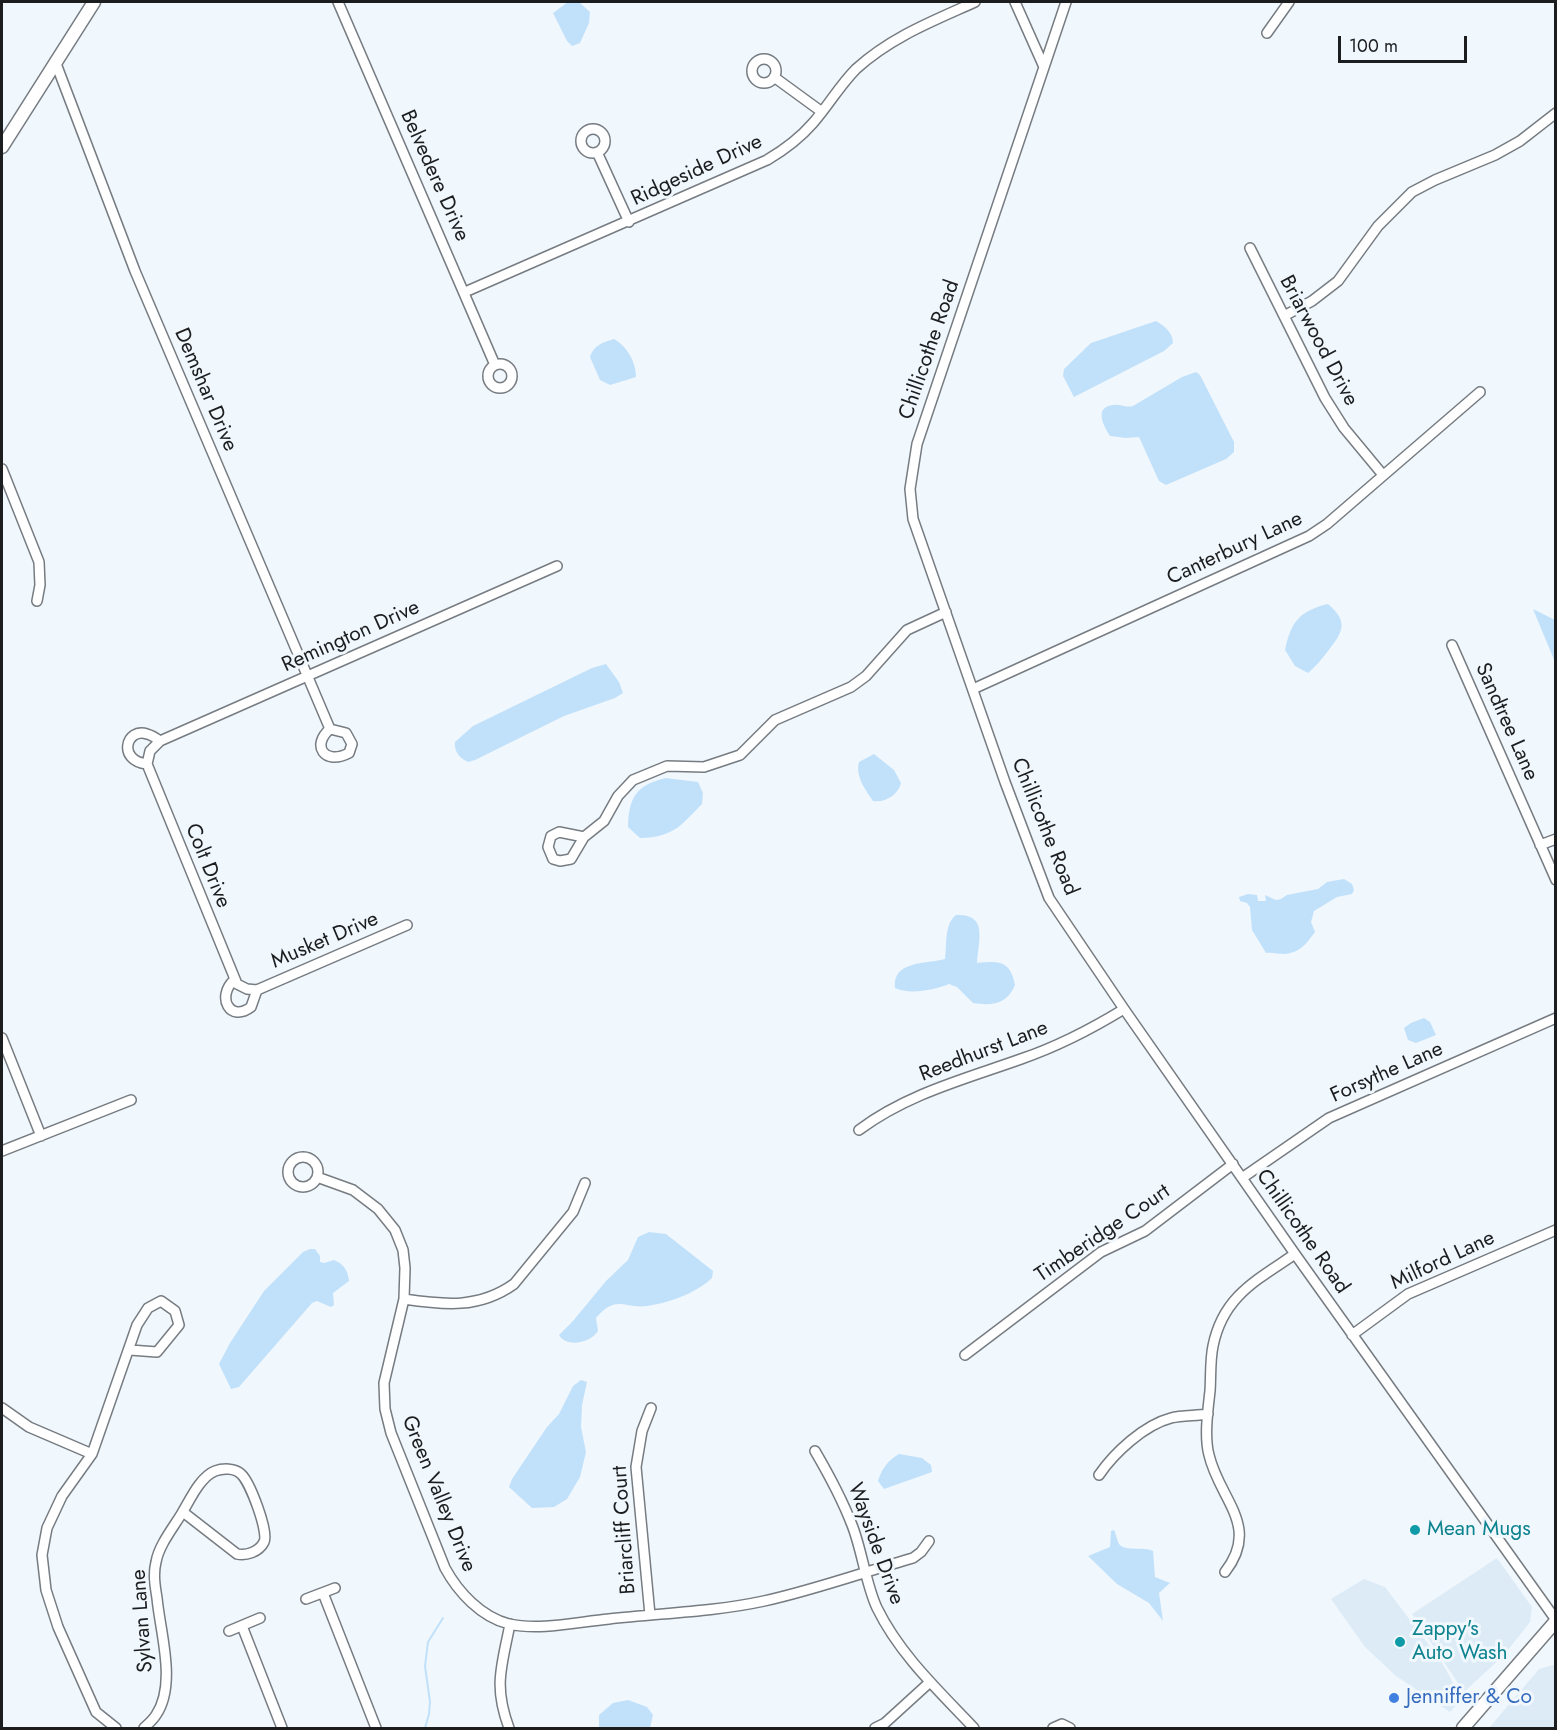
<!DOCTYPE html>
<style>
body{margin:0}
#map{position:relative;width:1557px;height:1730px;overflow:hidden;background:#f0f7fd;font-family:Jost,sans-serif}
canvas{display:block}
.frame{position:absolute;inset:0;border:3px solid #1b1d1f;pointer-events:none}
.scale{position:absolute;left:1338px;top:36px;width:129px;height:27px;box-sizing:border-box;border:3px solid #1b1d1f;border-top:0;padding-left:8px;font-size:18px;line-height:21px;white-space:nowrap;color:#1b1d1f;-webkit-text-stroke:4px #f0f7fd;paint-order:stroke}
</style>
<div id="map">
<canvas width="1557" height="1730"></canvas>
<div class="frame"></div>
<div class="scale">100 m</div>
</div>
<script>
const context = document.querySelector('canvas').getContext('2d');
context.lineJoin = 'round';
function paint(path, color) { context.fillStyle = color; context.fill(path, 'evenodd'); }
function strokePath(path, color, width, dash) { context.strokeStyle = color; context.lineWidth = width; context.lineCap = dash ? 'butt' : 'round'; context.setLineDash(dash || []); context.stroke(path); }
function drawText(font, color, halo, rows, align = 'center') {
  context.font = font + ' Jost,sans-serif'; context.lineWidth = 6; context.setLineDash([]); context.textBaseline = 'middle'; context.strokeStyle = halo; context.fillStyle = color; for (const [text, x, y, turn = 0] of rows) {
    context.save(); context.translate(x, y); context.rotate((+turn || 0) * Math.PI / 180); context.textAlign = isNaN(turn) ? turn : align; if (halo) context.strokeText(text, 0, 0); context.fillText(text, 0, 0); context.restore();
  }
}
const built = new Path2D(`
 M1497,1558l35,49 -2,15 -26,33 -40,37 -52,-78z
 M1364,1579l21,8 56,74 15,27 3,14 -9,10 -54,-36 -31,-29 -34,-48z
 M1553,1665l3,2 -1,61h-66l50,-59z`);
const water = new Path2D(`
 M568,2h11l11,10 -1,11 -9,20 -8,3 -5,-5 -14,-28z
 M1156,321c9,5 17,12 17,22l-9,8 -90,46 -11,-21 1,-7 27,-26z
 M614,339c13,7 22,23 22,38l-26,8 -10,-5 -10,-23c3,-11 13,-15 24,-18z
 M1196,372l4,3 34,67v10l-8,7 -60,26 -7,-4 -20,-44 -13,1 -16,-2c-7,-11 -16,-29 3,-31 7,-1 12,3 20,1l49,-29z
 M1328,604c21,18 15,28 0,47 -6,8 -12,15 -20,22l-13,-7 -10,-16c6,-28 14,-39 43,-46z
 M1533,609l22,11v42z
 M606,664l13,18 4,11 -8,5 -51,18 -89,44 -7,2c-9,-4 -14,-11 -13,-20l18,-16 119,-58z
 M874,754l20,16 7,13c-3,12 -16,20 -28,18 -8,-12 -18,-25 -14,-39z
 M666,778l32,4 5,11 -1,11c-22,22 -28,33 -62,34l-12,-11c1,-30 8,-42 38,-49z
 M1344,879l8,5 2,6 -2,4 -15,3 -23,14 -3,11 4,10c-9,12 -14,20 -30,22 -7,0 -13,-2 -19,-1l-14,-23 -2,-23 -3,-4 -7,-2 -1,-4 9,-3 9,1 1,6h8l-1,-6 11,5 5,-1 6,-4 31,-6 9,-7z
 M956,915c33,-2 22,27 21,48 22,-2 33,-3 38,22 -8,19 -22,21 -42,18l-16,-16 -8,-3c-14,6 -40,11 -54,4 -3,-28 33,-24 50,-29 2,-14 -1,-35 11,-44z
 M1424,1018l6,4 6,13 -20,8 -8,-3 -4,-12 7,-5z
 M649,1232l17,2 47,37 -1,7c-16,15 -43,25 -65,28 -24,3 -30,-12 -51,12l2,13c-7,12 -32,17 -39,4l14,-14 33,-40 22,-21 10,-23z
 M310,1249h5l5,7v6l4,1 10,-3c10,4 14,11 15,21l-16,12 1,12 -3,2 -14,-6 -5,2 -73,84 -8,2 -12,-25 11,-21 34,-52 39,-39z
 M581,1380l6,2 -5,23 -1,22 5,25 -6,25 -13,22 -13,8 -22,1 -23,-21 3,-8 35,-52 12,-13 14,-28z
 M899,1454l23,4 9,7 1,7 -48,17 -6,-8c3,-11 10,-21 21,-27z
 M1114,1530c2,4 3,10 5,14 6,8 25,2 34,7l2,26 15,6 -11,10 4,28 -14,-18 -32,-19 -29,-28 22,-9 1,-16z
 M628,1700l19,7 6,8 -3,13h-51v-13l14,-12z`);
const stream = new Path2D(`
 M425,1728l4,-14 1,-12 -5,-36 3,-24 15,-24`);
const minor = new Path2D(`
 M338,2l157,363
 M1015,2l29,65
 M1066,2l-149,442 -7,45 3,30 92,263 44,116 75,111 171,245 261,366
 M1267,33l22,-31
 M752 71a12 12 0 1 1 24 0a12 12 0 1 1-24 0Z
 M55,61l80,210 195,458 16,4 6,11 -3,9c-25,13 -38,-8 -19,-24
 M774,77l48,35
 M581 141a12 12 0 1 1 24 0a12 12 0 1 1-24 0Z
 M597,152l32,70
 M1250,248l75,150 19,30 39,47
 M465,292l302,-132c17,-10 33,-22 46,-37 15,-17 27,-38 43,-54 35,-32 77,-48 119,-67
 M1284,316l28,-15 26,-20 40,-55 34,-34 23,-12 60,-25 25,-14 36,-28
 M488 376a12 12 0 1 1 24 0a12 12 0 1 1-24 0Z
 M2,469l37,93 1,23 -3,16
 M1452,645l104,235
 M973,689l336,-153 18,-12 153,-132
 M147,764c-30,-3 -21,-37 0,-30 4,1 9,4 13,7
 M584,837l-25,-5 -8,4 -3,11 5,12 7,2 11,-2 13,-22 20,-16 14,-25 15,-16 34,-14 37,1 36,-12 35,-35 76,-33 15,-11 41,-46 39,-18
 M1540,845l16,-6
 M407,925l-150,65 -10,-1 -10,-5 -90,-220 3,-13 10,-10 397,-175
 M234,980c-18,17 -4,43 17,27l6,-17
 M2,1038l39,98
 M859,1130c48,-36 106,-51 162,-71 35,-12 72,-31 103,-50
 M2,1151l129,-51
 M288 1172a15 15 0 1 1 30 0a15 15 0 1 1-30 0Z
 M317,1177l36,13 25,19 17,21 8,20 2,18 -1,31 -20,84 1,26 6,24 54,135c13,24 36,49 64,56 31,7 68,-2 100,-5 52,-6 104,-7 155,-18 50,-11 100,-29 149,-43l8,-6 8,-11
 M1242,1178l87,-60 227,-100
 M404,1299c40,6 75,10 110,-15l59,-72 12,-29
 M1352,1335l56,-41 148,-64
 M965,1355l136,-103 44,-21 88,-67
 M2,1408l27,19 63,27
 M815,1451c14,24 27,48 37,74 10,25 14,60 25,83 23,47 62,83 97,120
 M1099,1475c15,-22 45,-50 72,-57 11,-3 25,-2 37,-4
 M1225,1572c36,-46 -6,-73 -16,-117 -5,-18 -1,-46 1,-64 1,-15 0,-31 3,-45 10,-50 44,-66 82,-92
 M323,1593l53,135
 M306,1599l29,-11
 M650,1615l-14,-148 6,-36 9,-23
 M242,1626l40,102
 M229,1631l31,-13
 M116,1728l-20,-16 -38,-85 -12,-37 -4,-35 5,-27 15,-32 30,-42 45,-129 11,-17 13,-7 14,10 4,14 -22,27 -27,-2
 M144,1728c4,-4 9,-8 12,-13 21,-31 4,-83 1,-117 -2,-12 -4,-24 -1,-36 3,-17 17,-34 26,-49 8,-13 18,-36 33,-42 8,-3 20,-3 26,3 9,8 28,58 23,68 -5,10 -18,14 -27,12l-54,-42
 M509,1728c-16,-43 -7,-62 1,-104
 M875,1728l10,-5 45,-41
 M1053,1728l9,-4 8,4`);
const major = new Path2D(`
 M2,147l92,-145
 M1463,1728l93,-107`);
const markers = [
 [1415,1530,6,"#0f9aa8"],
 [1400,1642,6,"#0f9aa8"],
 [1394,1698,6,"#3f7fe0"]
];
const streetNames = [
 ["Ridgeside Drive",697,171,-25],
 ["Belvedere Drive",434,176,66],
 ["Briarwood Drive",1318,341,62],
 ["Chillicothe Road",930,350,-71],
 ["Demshar Drive",205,390,67],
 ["Canterbury Lane",1235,549,-25],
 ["Remington Drive",351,637,-24],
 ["Sandtree Lane",1506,722,66],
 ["Chillicothe Road",1044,827,68],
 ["Colt Drive",207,866,68],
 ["Musket Drive",325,941,-23],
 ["Reedhurst Lane",984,1052,-21],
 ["Forsythe Lane",1387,1073,-24],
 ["Chillicothe Road",1302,1232,55],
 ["Timberidge Court",1103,1234,-34],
 ["Milford Lane",1443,1261,-25],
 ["Green Valley Drive",438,1494,68],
 ["Briarcliff Court",625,1530,-94],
 ["Wayside Drive",875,1544,70],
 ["Sylvan Lane",143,1621,-94]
];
const cultureNames = [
 ["Mean Mugs",1427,1530],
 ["Zappy's",1412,1630],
 ["Auto Wash",1412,1654]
];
const shopNames = [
 ["Jenniffer & Co",1406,1698]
];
paint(built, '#ddebf6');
paint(water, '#c1e1fb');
strokePath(stream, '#c1e1fb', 2);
strokePath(minor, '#767c81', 12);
strokePath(major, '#767c81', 15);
strokePath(minor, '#fff', 9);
strokePath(major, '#fff', 12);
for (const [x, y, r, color] of markers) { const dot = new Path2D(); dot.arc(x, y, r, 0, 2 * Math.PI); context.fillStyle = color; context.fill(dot); strokePath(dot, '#f0f7fd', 2); }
drawText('21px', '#1b1d1f', '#f0f7fd', streetNames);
drawText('21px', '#0d838f', '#f0f7fd', cultureNames, 'left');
drawText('21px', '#366cbe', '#f0f7fd', shopNames, 'left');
</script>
